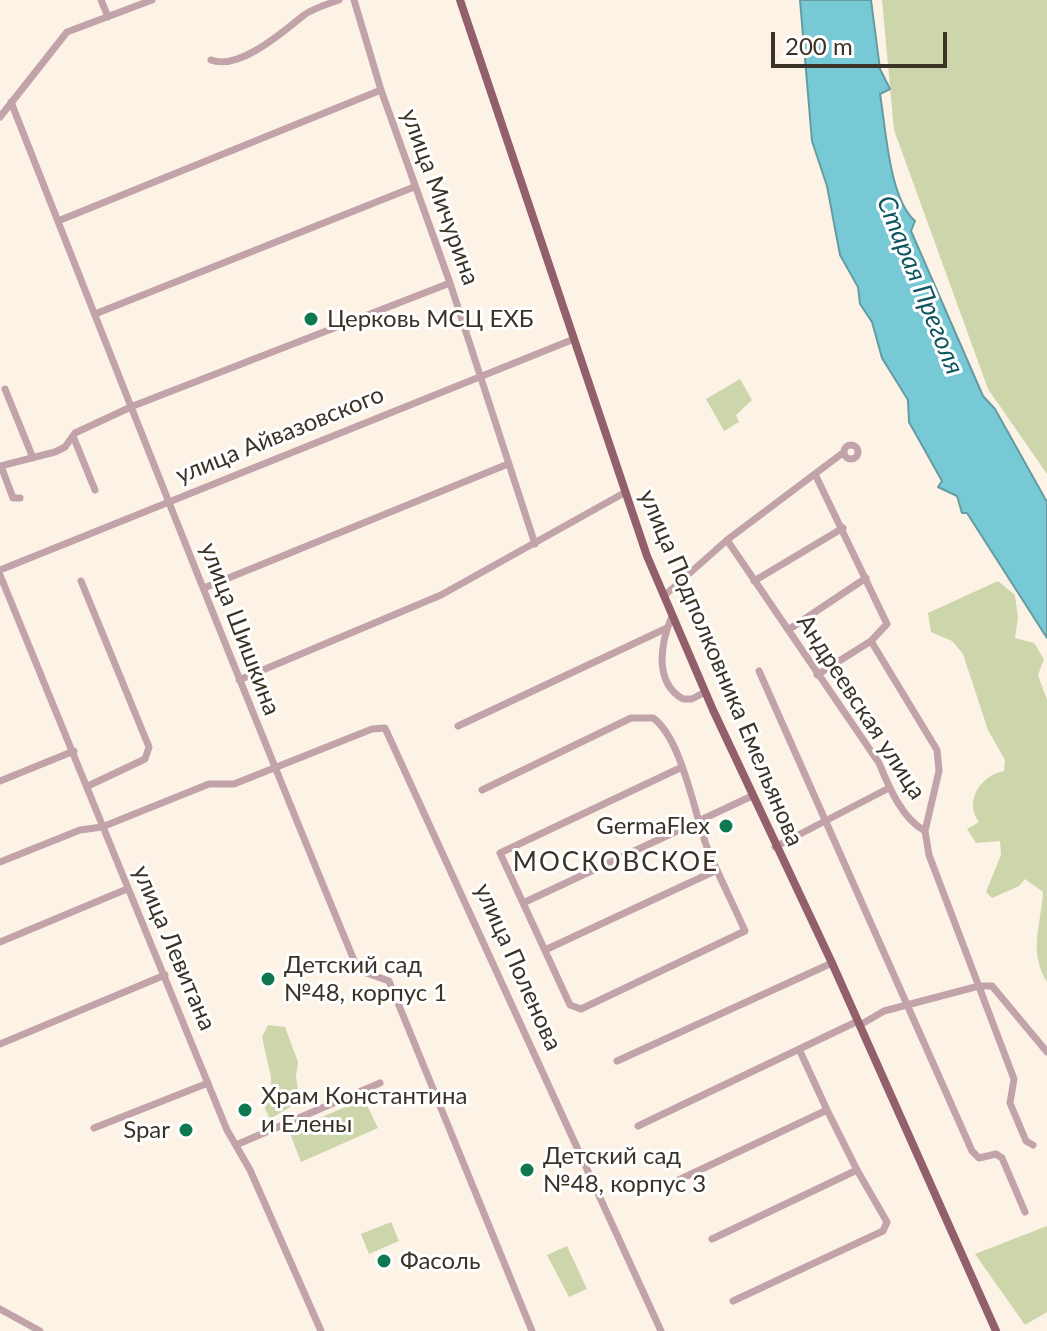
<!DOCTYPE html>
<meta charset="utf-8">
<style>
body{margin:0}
#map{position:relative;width:1047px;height:1331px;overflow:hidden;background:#fcf3e6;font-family:Lato,sans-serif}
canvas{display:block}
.scale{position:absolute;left:771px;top:32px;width:176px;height:36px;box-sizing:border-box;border:4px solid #3c3327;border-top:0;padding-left:10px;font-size:24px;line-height:28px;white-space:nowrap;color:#3c3327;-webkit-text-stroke:6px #fff;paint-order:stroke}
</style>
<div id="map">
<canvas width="1047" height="1331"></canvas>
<div class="scale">200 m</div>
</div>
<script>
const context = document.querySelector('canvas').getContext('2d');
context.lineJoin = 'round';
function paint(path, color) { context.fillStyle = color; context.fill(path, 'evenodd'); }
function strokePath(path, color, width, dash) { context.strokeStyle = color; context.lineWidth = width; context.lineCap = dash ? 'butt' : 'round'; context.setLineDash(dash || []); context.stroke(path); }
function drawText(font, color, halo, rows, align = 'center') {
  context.font = font + ' Lato,sans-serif'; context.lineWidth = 6; context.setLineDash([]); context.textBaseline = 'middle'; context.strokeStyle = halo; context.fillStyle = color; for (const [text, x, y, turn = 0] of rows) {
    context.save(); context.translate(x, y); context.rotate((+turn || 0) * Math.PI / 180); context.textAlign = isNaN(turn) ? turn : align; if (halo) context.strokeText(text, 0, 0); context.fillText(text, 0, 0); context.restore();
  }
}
const green = new Path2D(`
 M882,0h165v474l-59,-85 -94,-259z
 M740,379l12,21 -16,15 3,7 -15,9 -18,-32z
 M998,581l17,14 3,23 -3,20 19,5 10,16 -6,16 9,25v282c-19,-31 -6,-56 -4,-90l-18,-13 -6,7 -27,12 -6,-6 15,-37 -1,-14 -24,2 -9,-14 12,-7c-16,-22 3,-47 25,-51l1,-11 -17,-30 -25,-76 -11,-13 -21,-9 -3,-19z
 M268,1025l17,2 13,35 -2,15 4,24 -30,18 -7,-15 8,-9v-18l-9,-40z
 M364,1099l14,29 -77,34 -12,-31z
 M391,1222l8,19 -30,13 -8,-20z
 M1047,1226v86l-22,13 -50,-71z
 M567,1246l20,43 -18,8 -22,-42z`);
const water = new Path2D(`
 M800,0h71l9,69 10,20 -10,5c6,35 9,104 35,127l-4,10 72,165 12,13 52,93v136l-80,-125h-5l-5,-17 -19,-9 4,-6 -33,-59 -1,-22 -26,-42 -10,-36 -12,-18 -2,-17 -18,-32 -13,-69 -15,-45z`);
const minor = new Path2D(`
 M101,0l7,17
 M354,0l27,90 69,193 85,261
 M211,60c28,11 73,-29 93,-45 10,-7 24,-11 35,-15
 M11,102c114,290 228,580 347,868l31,11 143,350
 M0,117l67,-85 85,-32
 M58,221l323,-131
 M95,314l319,-127
 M5,389l28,69
 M73,436l22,54
 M844 452a7 7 0 1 1 14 0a7 7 0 1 1-14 0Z
 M0,466l55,-14 10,-5 10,-14 58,-27 317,-123
 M1,466l12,32h7
 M815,474l72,150 -16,17 -54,34
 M727,540l152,223c10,24 23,56 46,68l4,24 85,224 -4,24 16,38 7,4
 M0,570l574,-231
 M0,575l227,555 23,40 71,161
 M81,581l68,166 -4,12 -57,27
 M754,581l89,-53
 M204,588l304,-124
 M664,596l63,-56 117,-88
 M672,616c-11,26 -19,66 11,83h9l13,-7
 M788,630l78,-52
 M871,641l66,109 2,21 -14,60
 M759,671l213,480 7,7 17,-4 6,4 23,54
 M239,680l202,-85 183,-102
 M458,726l209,-98
 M0,781l74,-30
 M482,790l149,-72h22c29,20 42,99 55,132 12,28 25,54 37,81l-164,78 -11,-4 -70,-152 180,-85
 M775,847l114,-59
 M0,862l80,-32 22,-3 107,-43h25l138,-55 13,-1 276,603
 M523,903l229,-107
 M0,942l127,-53
 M545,950l172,-80
 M860,1025l24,-14 95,-25h13l55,66
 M0,1044l165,-69
 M617,1061l215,-98
 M638,1126l220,-105
 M94,1128l114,-45
 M236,1145l144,-62
 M670,1184l157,-74 -28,-61
 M712,1239l145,-69 -30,-60
 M733,1301l150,-70 4,-9 -30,-52
 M0,1309l40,22`);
const major = new Path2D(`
 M460,0l187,556 66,154 119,253 164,368`);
const markers = [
 [311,319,8,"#0e7851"],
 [726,826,8,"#0e7851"],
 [268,979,8,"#0e7851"],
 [245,1110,8,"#0e7851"],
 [186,1130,8,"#0e7851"],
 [527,1170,8,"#0e7851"],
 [384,1261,8,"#0e7851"]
];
const streetNames = [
 ["улица Мичурина",440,197,70],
 ["улица Айвазовского",280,435,-22],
 ["улица Шишкина",240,629,69],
 ["улица Подполковника Емельянова",721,668,67],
 ["Андреевская улица",861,707,57],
 ["улица Левитана",174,948,67],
 ["улица Поленова",518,967,66]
];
const poiNames = [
 ["Церковь МСЦ ЕХБ",327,319],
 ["GermaFlex",710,826,"right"],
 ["Детский сад",284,965],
 ["№48, корпус 1",284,993],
 ["Храм Константина",261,1096],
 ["и Елены",261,1124],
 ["Spar",170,1130,"right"],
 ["Детский сад",543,1156],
 ["№48, корпус 3",543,1184],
 ["Фасоль",400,1261]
];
const waterNames = [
 ["Старая Преголя",920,285,68]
];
const neighbourhoodNames = [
 ["МОСКОВСКОЕ",616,863]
];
paint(green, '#ccd6aa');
paint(water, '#77c9d5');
strokePath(water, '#659ca1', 2);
strokePath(minor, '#c1a3a9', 7);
strokePath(major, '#935f6b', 8);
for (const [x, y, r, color] of markers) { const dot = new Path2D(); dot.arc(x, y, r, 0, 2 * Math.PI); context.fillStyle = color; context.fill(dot); strokePath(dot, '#fff', 3); }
drawText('24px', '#3c3327', '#fff', streetNames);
drawText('24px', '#3c3327', '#fff', poiNames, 'left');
drawText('italic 26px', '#0e565f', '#fff', waterNames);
context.letterSpacing = '2px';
drawText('26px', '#3c3327', '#fff', neighbourhoodNames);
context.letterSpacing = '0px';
</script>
